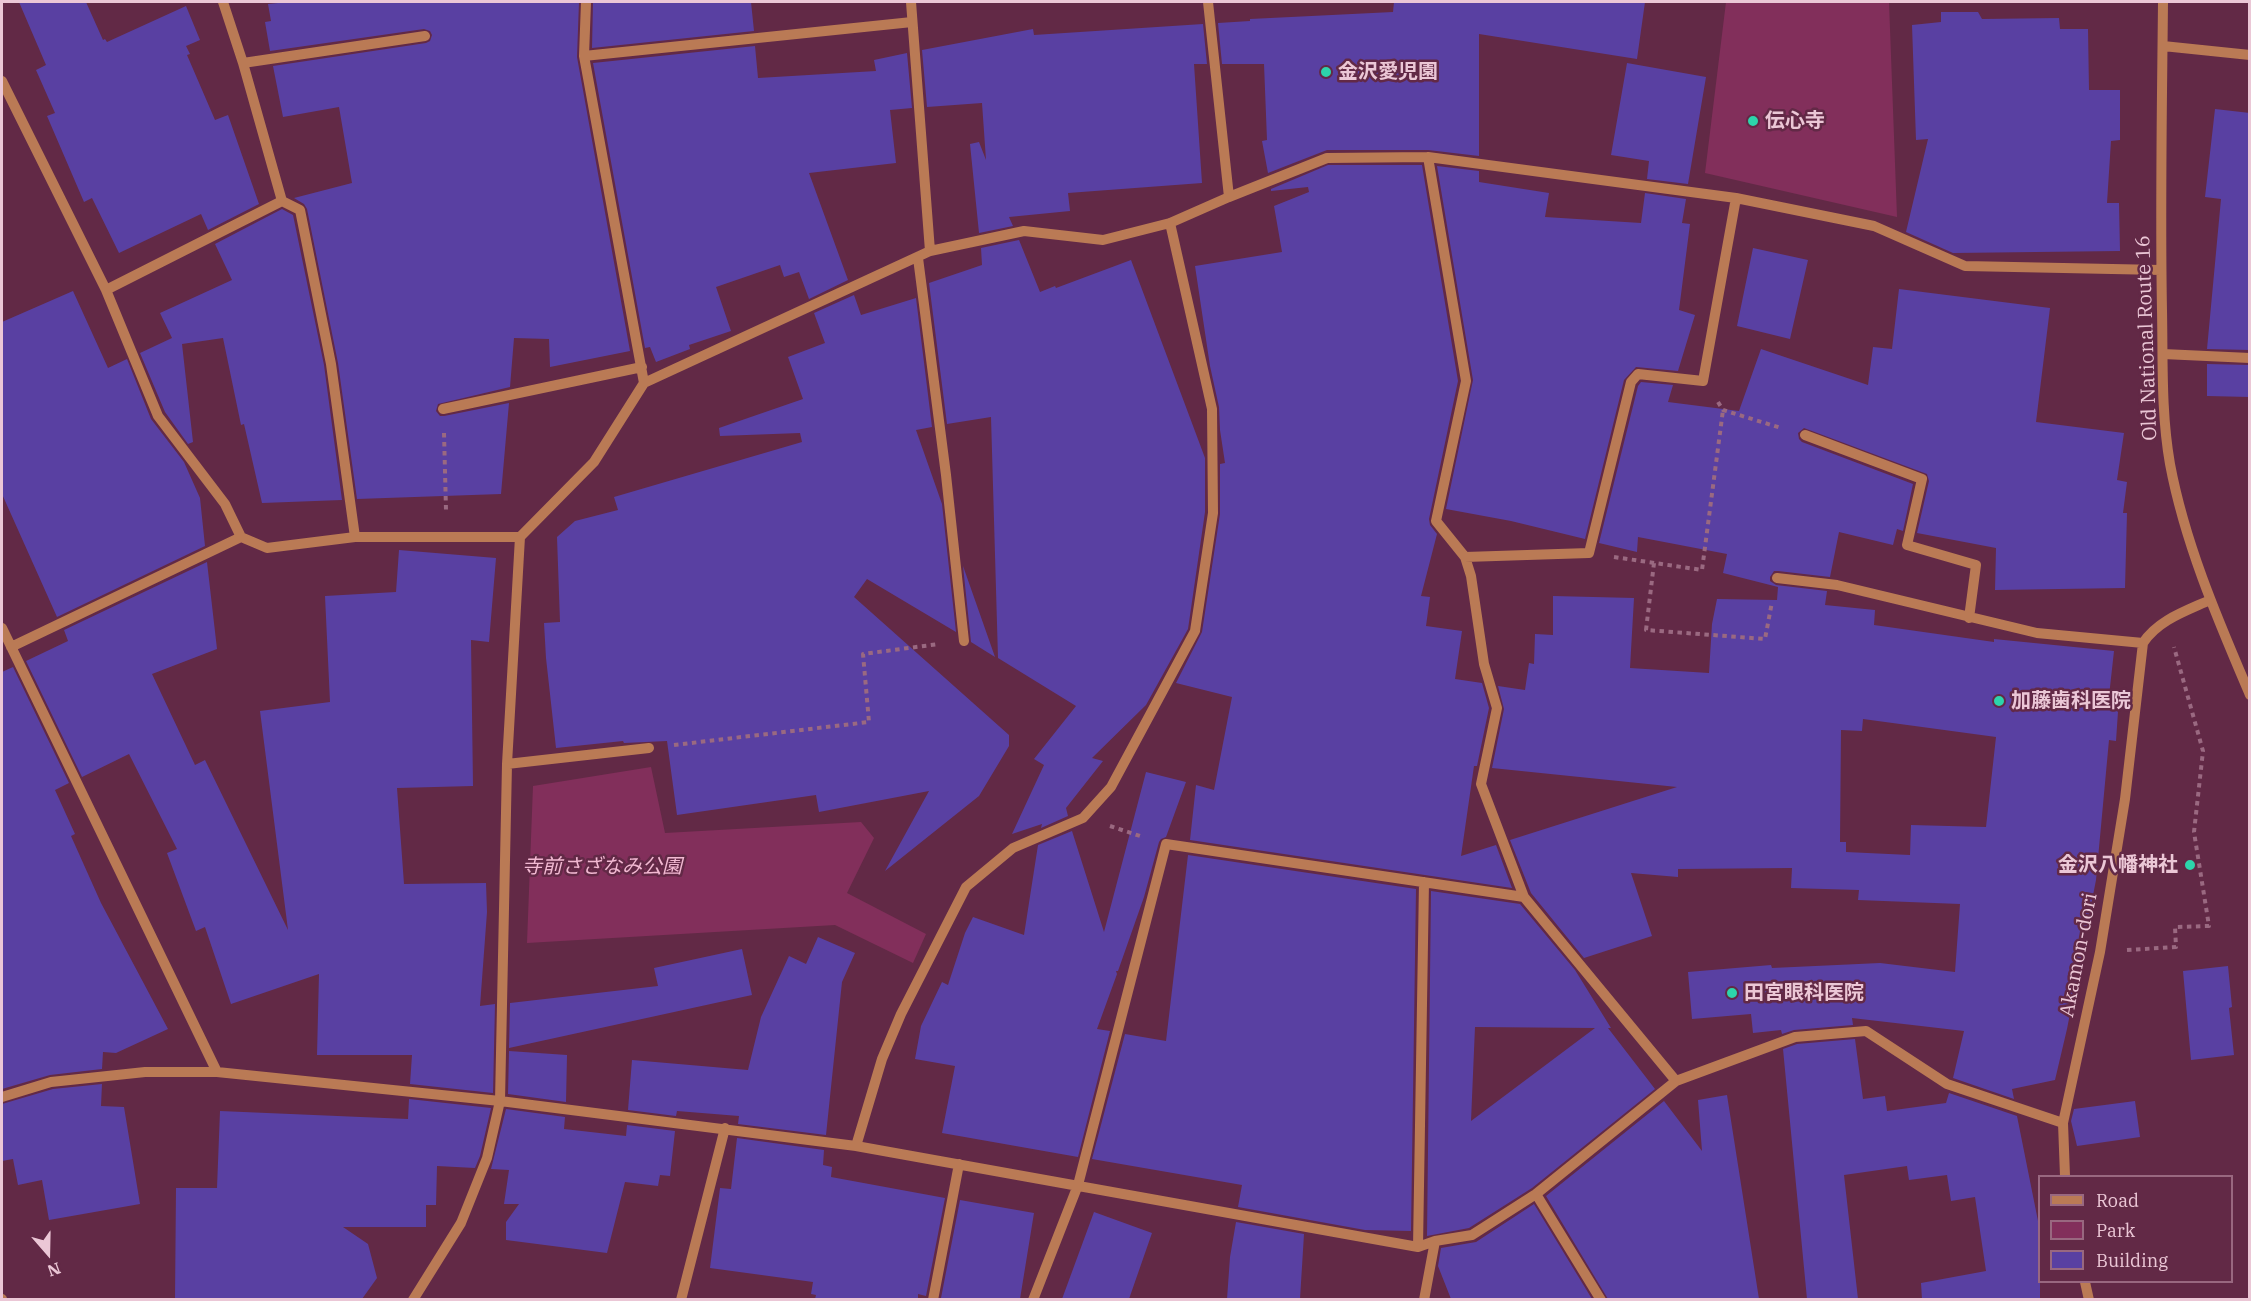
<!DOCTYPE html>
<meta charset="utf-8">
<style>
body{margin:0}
#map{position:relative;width:2251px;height:1301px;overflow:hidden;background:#622946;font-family:"IBM Plex Serif",serif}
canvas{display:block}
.frame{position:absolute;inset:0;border:3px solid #ebc7d6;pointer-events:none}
.legend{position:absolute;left:2038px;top:1175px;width:195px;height:108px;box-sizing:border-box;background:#622946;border:2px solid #996880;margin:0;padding:8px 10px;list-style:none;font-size:18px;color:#ebc7d6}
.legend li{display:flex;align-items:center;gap:12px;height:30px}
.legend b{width:30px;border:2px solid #996880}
.north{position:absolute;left:18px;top:1223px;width:60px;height:60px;-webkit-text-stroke:4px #622946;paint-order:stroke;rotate:160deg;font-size:16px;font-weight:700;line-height:24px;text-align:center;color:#ebc7d6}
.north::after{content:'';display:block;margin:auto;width:21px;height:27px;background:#ebc7d6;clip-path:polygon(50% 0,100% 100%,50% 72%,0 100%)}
</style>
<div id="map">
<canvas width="2251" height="1301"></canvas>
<div class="frame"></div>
<ul class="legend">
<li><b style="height:8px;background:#ba7a55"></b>Road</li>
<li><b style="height:16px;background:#822f5b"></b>Park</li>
<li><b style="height:16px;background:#5940a2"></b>Building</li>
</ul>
<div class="north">N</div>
</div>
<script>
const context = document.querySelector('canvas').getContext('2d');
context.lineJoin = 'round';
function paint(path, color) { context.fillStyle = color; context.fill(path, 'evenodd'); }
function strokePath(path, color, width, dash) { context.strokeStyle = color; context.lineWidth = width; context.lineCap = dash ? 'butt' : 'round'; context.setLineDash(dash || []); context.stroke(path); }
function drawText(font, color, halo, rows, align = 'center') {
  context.font = font + ' "IBM Plex Serif","Noto Sans JP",serif'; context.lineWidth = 5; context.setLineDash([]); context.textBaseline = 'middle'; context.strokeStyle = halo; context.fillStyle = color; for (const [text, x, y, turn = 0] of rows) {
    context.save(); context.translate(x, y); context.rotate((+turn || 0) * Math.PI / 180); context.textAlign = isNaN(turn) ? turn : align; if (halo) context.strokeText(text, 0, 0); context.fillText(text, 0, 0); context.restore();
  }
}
const green = new Path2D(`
 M1726,2h163l8,215 -192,-44z
 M651,767l14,66 196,-11 13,16 -27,55 79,41 -13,29 -78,-38 -308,18 6,-157z`);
const building = new Path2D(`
 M19,2h67l17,38 2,-1 2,3 79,-36 14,34 -14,6 4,8 -3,1 28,65 13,-5 31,89 -51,26 -7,-16 -82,39 -27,-55 -8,4 -37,-86 8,-3 -19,-43 10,-5z
 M288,2h291l-2,55 53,294 -80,16 -1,-28 -35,-1 -4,49 -72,17 -2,7 4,5h4l65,-13 -8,91 -144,5 -19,-136 -31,-154 -3,-5 -10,-6 58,-15 -13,-76 -56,10 -10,-51 153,-23 4,-2 2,-6 -2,-4 -6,-2 -154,22 -5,-29 6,-1 -3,-17z
 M593,2h158l3,29 -162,17z
 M1394,2h251l-8,57 -158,-25v122l-51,-6h-101l-59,23 -6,-32 5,-1 -3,-76h-42l-4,-41 32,-2v-2l143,-7z
 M1941,12h37l4,7 77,-1 1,11h28l1,61h31v50l-9,1 -4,62h12l1,48 -167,2 -47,-21 22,-93 -12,1 -4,-115 29,-3z
 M1203,24l4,40h-13l8,119 -134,10 2,18 -61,6 4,9 -34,7 -9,-89 9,-2 7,18 -4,-57 -55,4 -5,-57 111,-21 1,6z
 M755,46l3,32 118,-7 -2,-11 33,-7 5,55 -22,2 6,53 -87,10 39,107 -39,19 -10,-27 -15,5 -4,-12 -64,22 15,44 -42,14 1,4 -34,13 -6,-15 -5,1 -52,-285z
 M1627,63l79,14 -18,107 -41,-5 2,-18 -38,-6z
 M2215,109l35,4v237l-43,-1 14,-150 -16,-2z
 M1328,165h94l36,216 -29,138 1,6 7,9 -16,62 9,1 -4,29 36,5 -7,48 27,4 7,25 -12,58h-3l-13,90 35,-11 16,43 -322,-48 6,-55 18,5 18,-93 -56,-14 26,-51 18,-118v-50l5,-1 -5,-33 -1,-23 -9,-41 -15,-100 87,-14 -8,-46 35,-14 -1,-5 -37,4v-2z
 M1437,166l42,5v11l70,11 -4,24 96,6 4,-30 41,6 -4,24 8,1 -11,86 16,5 -17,56 -42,-4 -12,13 -39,159 -74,-18 -65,-12 27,-129z
 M282,209l11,6 31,150 18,135 -80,3 -18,-79 -3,1 -18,-87 -41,6 11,98 -5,2 -23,-32 -25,-59 32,-15 -12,-25 72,-33 -17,-36z
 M1019,240l21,52 15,-6 1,2 75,-28 74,198v54l-17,117 -42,76 -54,53 11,3 -37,47 2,8 -27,12 1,-4 -30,10 32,-69 -10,-6 42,-53 -78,-48 -7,-241 -44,7 -18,-141 53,-18 -1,-17z
 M1753,248l55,12 -18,79 -53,-13z
 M1899,289l151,19 -14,114 88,11 -7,47 10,2 -4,31h4l-2,75 -130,2 1,-42 -79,-15 12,-52 -2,-7 -123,-46 -6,5 1,6 3,3 111,42 -10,47 -6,-2 -4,16 -54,-13 -9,45 -52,-6h-4l-4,6v4l6,4 51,6 -2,14 50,5 -1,15 120,17v-3l120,12 -5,45 10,1 -3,44 -7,-1 -13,140 -29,149 -12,51 -43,9 2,10 -61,-21 11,-47 -112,-13 1,7 -59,5 -12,4 -1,-4 -28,3 -2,-19 -59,5 -4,-47 83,-7 1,3 108,-5 75,9 5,-68 -102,-4 1,-10 -68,-2 1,-20 -114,1v8l-47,-4 21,63 -68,22 -53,-65 -21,-53 167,-53 -185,-19 12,-59 -6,-23 27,4 4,-27 5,1 1,-30 18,1v-39l81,2 -4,70 79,5 3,-49 5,-25 60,1 1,-13 -55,-14 4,-19 -89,-17 -1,15 -38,-9 39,-157 3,-4 32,3 -5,17 71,9 22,-62 107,36 5,-38 19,2zM1863,719l133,18 -10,90 -75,-2 -1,30 -64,-3v-10h-6l1,-112 21,1z
 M73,291l35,77 19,-9 24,60 33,43 16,36 5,48 -148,71 -55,-123v-172z
 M854,295l7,20 55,-17 16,129 -16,3 26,74 14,128 -89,-53 -13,18 155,138v11l-30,50 -94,75 44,-80 -110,21 -3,-17 -139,20 -10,-74 -43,2 -1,-2 -67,7 -10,-90 -2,-35 16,-1 -3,-85 18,-16 43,-11 -4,-13 188,-55 -2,-9 -80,3 -1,-8 84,-29 -15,-42 37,-14 -11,-30z
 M2207,364l43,1v32l-43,-1z
 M399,550l97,8 -7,84 -18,-2 2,146 -76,2 7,96 82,-1 1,29 -7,94 15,-2 -2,89 -83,-9 2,-29h-95l2,-81 -88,30 -26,-77 -9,4 -29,-78 10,-4 -48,-95 -47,23 -56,-116 42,-20 -4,-11 143,-68 10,87 -65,25 43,91 10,-5 83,170 -28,-219 70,-9 -5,-106 71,-4z
 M963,566l32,91 -24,-15z
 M13,667l56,116 -14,7 20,44 -4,2 30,67 67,126 -52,24 -13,-1 -1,17 -52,6 -48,14v-417z
 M1146,772l40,10 -20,55 -5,2 -2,3 -15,55 -26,74h-2l1,3 -20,55 13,2 -32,126 -136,-24 13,-67 -40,-7 6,-33 21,-44 6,3 17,-52 8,-16 51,18 14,-90 34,-14 32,101z
 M1188,855l228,34 -5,342 -46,-1 -127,-23 4,-22 -150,-26 33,-125 41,7z
 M1431,891l89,13 55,66 36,58h-3l47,61 -123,99 -63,40 -42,8zM1475,1027l120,1 -124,93z
 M818,937l37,16 -13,29 -16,153 -88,-11 1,-8 -62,-5 -1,5 -48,-6 4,-50 116,10 13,-53 28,-61 17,8z
 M742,949l10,46 -243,53 1,-45 148,-17 -4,-18z
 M2228,966l4,41 -3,1 5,47 -43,5 -8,-89z
 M1855,1039l8,60 22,-3 2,15 59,-8 3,-10 68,23 23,115v68h-118l-1,-16 65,-12 -11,-74 -24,4 -4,-26 -38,5 -2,-14 -63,9 14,124h-51l-24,-250 14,-5z
 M509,1051l58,4 -1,47 -58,-8z
 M102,1084l-1,22 23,1 16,97 -91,16 -7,-40 -24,5 -5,-26 -11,2v-57l51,-15z
 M1727,1095l32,204h-151l-62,-103 118,-95 38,50 -4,-51z
 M409,1099l82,9 -11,48 -5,12 -38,-2 -1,39h-10v22h-83l25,17 9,34 -15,21h-187l1,-111h41l3,-77 188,8z
 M2135,1101l5,36 -63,9 -6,-25 3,-12z
 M506,1109l59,8 -1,12 62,7 1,-11 48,6 -5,45 -10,-1 -2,11 -33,-4 -18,71 -101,-13v-18l13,-18h-15l5,-34 -18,-1z
 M737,1138l87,12 -1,15 9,2 -1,10 114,21 -19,98 -8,-2v5h-103l1,-4 -5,-1 2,-12 -103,-14 10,-80 11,1z
 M960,1200l74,13 -14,86 -79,-1z
 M1534,1204l58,95h-141l-13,-33 3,-18 35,-6z
 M1094,1212l58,21 -23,66h-67z
 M1236,1222l68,12 -4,65h-73l3,-42z`);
const path = new Path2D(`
 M1718,402l5,8 58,18
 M444,433l2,77
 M1614,557l88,13 21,-160
 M1654,563l-8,67 119,9 7,-37
 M674,745l195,-23 -6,-68 76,-10
 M1110,826l33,11
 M2127,950l49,-3 -1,-20 34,-1 -15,-94 9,-81 -29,-104`);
const minor = new Path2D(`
 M223,2l20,61 39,138 18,9 31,154 24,173
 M586,2l-2,54 60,327
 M911,2l19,249
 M1208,2l21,195 98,-39 101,-1 308,41 138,28 91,40 196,4
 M2163,2c-1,102 -3,205 -1,308 1,51 -1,103 8,154 15,80 48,156 80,231
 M2163,46l87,9
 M584,56l328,-34
 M243,63l182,-27
 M2,81l104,209 52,126 67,88 16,33 26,11 88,-11h165l74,-75 50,-79 286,-132 94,-20 79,9 67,-17 59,-26
 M1428,157l38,224 -30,140 29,36 6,19 13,88 13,44 -16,76 43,113 152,184
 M918,258l28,217 18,166
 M106,290l176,-89
 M2163,354l87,4
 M443,409l199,-42
 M1805,435l117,44 -15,66 69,20 -7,53
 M1465,557l124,-4 42,-171 7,-8 65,7 33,-183
 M1777,578l60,7 200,48 106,10
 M2,628l215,444
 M11,647l230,-110
 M507,764l142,-16
 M2,1097l49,-15 94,-10h72l283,29 356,45 562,101 17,-6 37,-6 64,-41 140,-113 119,-44 71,-6 81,53 116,39
 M856,1146l26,-87 19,-45 65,-127 47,-39 70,-30 28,-31 84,-156 18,-118 -1,-104 -42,-186
 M2065,1176l-2,-53 37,-171 25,-153 18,-156c15,-23 43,-32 67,-43
 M1536,1194l65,106
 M1418,1247l6,-365
 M2085,1282l4,18
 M2,1299v1
 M413,1300l48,-77 26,-65 13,-57 7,-337 13,-227
 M681,1300l44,-172
 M933,1300l26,-136
 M1033,1300l45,-115 88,-341 358,53
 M1424,1300l11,-59`);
const markers = [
 [1326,72,6,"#2dd4ab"],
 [1753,121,6,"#2dd4ab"],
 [1999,701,6,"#2dd4ab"],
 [2190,865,6,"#2dd4ab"],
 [1732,993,6,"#2dd4ab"]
];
const poiNames = [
 ["金沢愛児園",1338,72],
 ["伝心寺",1765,121],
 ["加藤歯科医院",2011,701],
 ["金沢八幡神社",2178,865,"right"],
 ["田宮眼科医院",1744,993]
];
const streetNames = [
 ["Old National Route 16",2147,338,-92],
 ["Akamon-dori",2079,955,-79]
];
const parkNames = [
 ["寺前さざなみ公園",602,867]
];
paint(green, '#822f5b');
paint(building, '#5940a2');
strokePath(path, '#9a6981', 4, [4.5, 4.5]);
strokePath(minor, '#ba7a55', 10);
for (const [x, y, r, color] of markers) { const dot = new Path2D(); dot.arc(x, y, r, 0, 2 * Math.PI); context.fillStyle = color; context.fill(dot); strokePath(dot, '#622946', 2); }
drawText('bold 20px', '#ebc7d6', '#622946', poiNames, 'left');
drawText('20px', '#ebc7d6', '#622946', streetNames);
drawText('italic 20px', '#f2b9d2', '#622946', parkNames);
</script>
